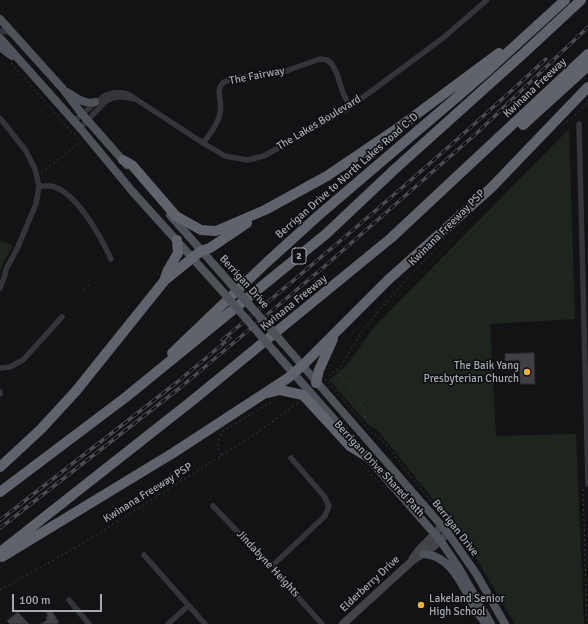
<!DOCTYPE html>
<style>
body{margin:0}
#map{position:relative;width:588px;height:624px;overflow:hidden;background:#131315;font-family:Signika,sans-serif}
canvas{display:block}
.scale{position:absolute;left:12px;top:594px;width:90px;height:18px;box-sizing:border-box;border:2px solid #a5aab6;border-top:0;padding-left:5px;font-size:12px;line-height:14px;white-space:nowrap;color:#a5aab6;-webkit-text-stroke:3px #0f0e10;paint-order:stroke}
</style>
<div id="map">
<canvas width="588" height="624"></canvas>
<div class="scale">100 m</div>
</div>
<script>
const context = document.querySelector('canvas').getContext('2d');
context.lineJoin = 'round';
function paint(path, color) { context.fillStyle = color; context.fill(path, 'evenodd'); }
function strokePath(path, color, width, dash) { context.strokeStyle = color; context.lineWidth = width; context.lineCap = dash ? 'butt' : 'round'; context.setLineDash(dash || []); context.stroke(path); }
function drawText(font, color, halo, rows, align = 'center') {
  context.font = font + ' Signika,sans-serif'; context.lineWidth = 3.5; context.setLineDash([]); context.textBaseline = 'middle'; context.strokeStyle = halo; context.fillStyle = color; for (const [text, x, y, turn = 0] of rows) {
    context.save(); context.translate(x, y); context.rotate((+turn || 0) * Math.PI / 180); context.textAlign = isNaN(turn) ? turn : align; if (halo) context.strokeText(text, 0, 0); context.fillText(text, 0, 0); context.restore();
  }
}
const green = new Path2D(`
 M569,129l6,190 -85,5 6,112 80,-2 8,190h-69l-52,-88 -85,-105 -10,-7 -39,-44 18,-15 27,-38z
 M0,240l13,6 -9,15 -4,12z`);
const building = new Path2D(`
 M534,353l1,31h-15l-1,-24 -14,1v-7z
 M51,610l8,12 -2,2h-16l6,-4 -1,-3 2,-1 -2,-3z
 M18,612l11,12h-19l-3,-3z`);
const path = new Path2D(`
 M11,63l56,64 13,13
 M563,125l18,-15 7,-8
 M41,173l40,-31
 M84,290l6,-6
 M337,370l26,37 3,8 -3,6
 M329,376l12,-10 22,-36 19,-23 31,-35 26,-26
 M325,379l45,52 13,10 62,78
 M221,455c-5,-9 -4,-16 2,-24l50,-30
 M361,463l22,24
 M583,489l4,135
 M0,590l82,-46 74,-47 101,-64 42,-31`);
const street = new Path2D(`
 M0,31l9,1 4,3
 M0,118l26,33 9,18 4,17 -3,18 -19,45 -11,20 -1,6 -5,13
 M74,121l30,-25c8,-4 15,-5 24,-2l75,49 22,13 22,4 17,-4 86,-49 93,-69 44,-38
 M579,124l9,360
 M80,128l26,-27c11,-6 17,-4 28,-2
 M203,143c7,-9 15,-19 17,-30 4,-16 -11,-28 14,-35l49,-6 37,-13 7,1 5,4 5,10 6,19 7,14
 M39,186c4,0 8,0 12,0 25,5 50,51 60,73
 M0,368l10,-1 13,-7 39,-43
 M0,392v2
 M213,506l58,61 51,57
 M144,555l61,69
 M271,567l54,-51 4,-10 -5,-10 -33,-38
 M69,600l20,24
 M168,624l20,-18`);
const secondary = new Path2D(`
 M413,558l5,-7 24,-25
 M343,624l69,-63 21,-14 15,-14`);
const primary = new Path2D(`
 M0,19l63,70 19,25 45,51
 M0,38l80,90 52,63 91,101
 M0,47l12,9
 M67,92c9,5 17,13 28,10
 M170,215l61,69
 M282,342l166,191 29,42 28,49
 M273,350l167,190 19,28 32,56
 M423,554c35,1 43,48 63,70`);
const highway = new Path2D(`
 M523,125l65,-59
 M123,160l9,5 44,51 25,14 15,1 49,-21 62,-34 71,-48 101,-75
 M165,278l3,-8 10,-17 -1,-13
 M172,353l94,-90 53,-48 165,-141 81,-74
 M316,383l3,-13 14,-31
 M268,393l12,-3 23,5 47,51 16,10
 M0,467l41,-38 35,-38 89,-111 36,-29 9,-3 37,-25
 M0,492l126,-95 200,-163 69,-65 129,-116 57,-53
 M0,552l193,-152 198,-162 197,-184
 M2,557l171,-104 115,-75 15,-13 85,-85 103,-92 97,-101`);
const rail = new Path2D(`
 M222,340c110,-91 219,-184 324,-281
 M0,520l176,-137 54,-45
 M0,528l181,-141 144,-121 153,-134 110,-105`);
const primaryBridge = new Path2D(`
 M231,284l51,58
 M223,292l50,58`);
const markers = [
 [527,372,4,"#f3b12e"],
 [421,605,4,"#f3b12e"]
];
const shields = [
 [299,256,14]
];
const shieldNames = [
 ["2",299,256]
];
const streetNames = [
 ["The Fairway",257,76,-11],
 ["Kwinana Freeway",535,88,-43],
 ["The Lakes Boulevard",319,123,-31],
 ["Berrigan Drive to North Lakes Road C-D",347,176,-41],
 ["Kwinana Freeway PSP",447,228,-45],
 ["Berrigan Drive",244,282,48],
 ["Kwinana Freeway",294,303,-39],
 ["Berrigan Drive Shared Path",379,469,47],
 ["Kwinana Freeway PSP",148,493,-32],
 ["Berrigan Drive",455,528,52],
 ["Jindabyne Heights",268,564,47],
 ["Elderberry Drive",370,584,-43]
];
const poiNames = [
 ["The Baik Yang",519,366],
 ["Presbyterian Church",519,379],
 ["Lakeland Senior",429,599,"left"],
 ["High School",429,612,"left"]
];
paint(green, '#1e251f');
paint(building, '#3f4045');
strokePath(building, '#2d2d31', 1);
strokePath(path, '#3a3c41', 1, [2, 3]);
strokePath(street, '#34353a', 5.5);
strokePath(secondary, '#42444a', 8);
strokePath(primary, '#505259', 8);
strokePath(highway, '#60636b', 10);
strokePath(rail, '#494b51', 3.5);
strokePath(rail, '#0f0e10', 2, [6]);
strokePath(primaryBridge, '#505259', 8);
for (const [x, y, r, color] of markers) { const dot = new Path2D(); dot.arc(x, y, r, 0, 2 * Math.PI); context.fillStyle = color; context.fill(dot); strokePath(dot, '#0f0e10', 1.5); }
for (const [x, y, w] of shields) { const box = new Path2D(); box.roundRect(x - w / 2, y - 8, w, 16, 3); context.fillStyle = '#0f0e10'; context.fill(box); strokePath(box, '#a5aab6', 1); }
drawText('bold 10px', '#a5aab6', null, shieldNames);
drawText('11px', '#a5aab6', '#0f0e10', streetNames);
drawText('11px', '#a5aab6', '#0f0e10', poiNames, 'right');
</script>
